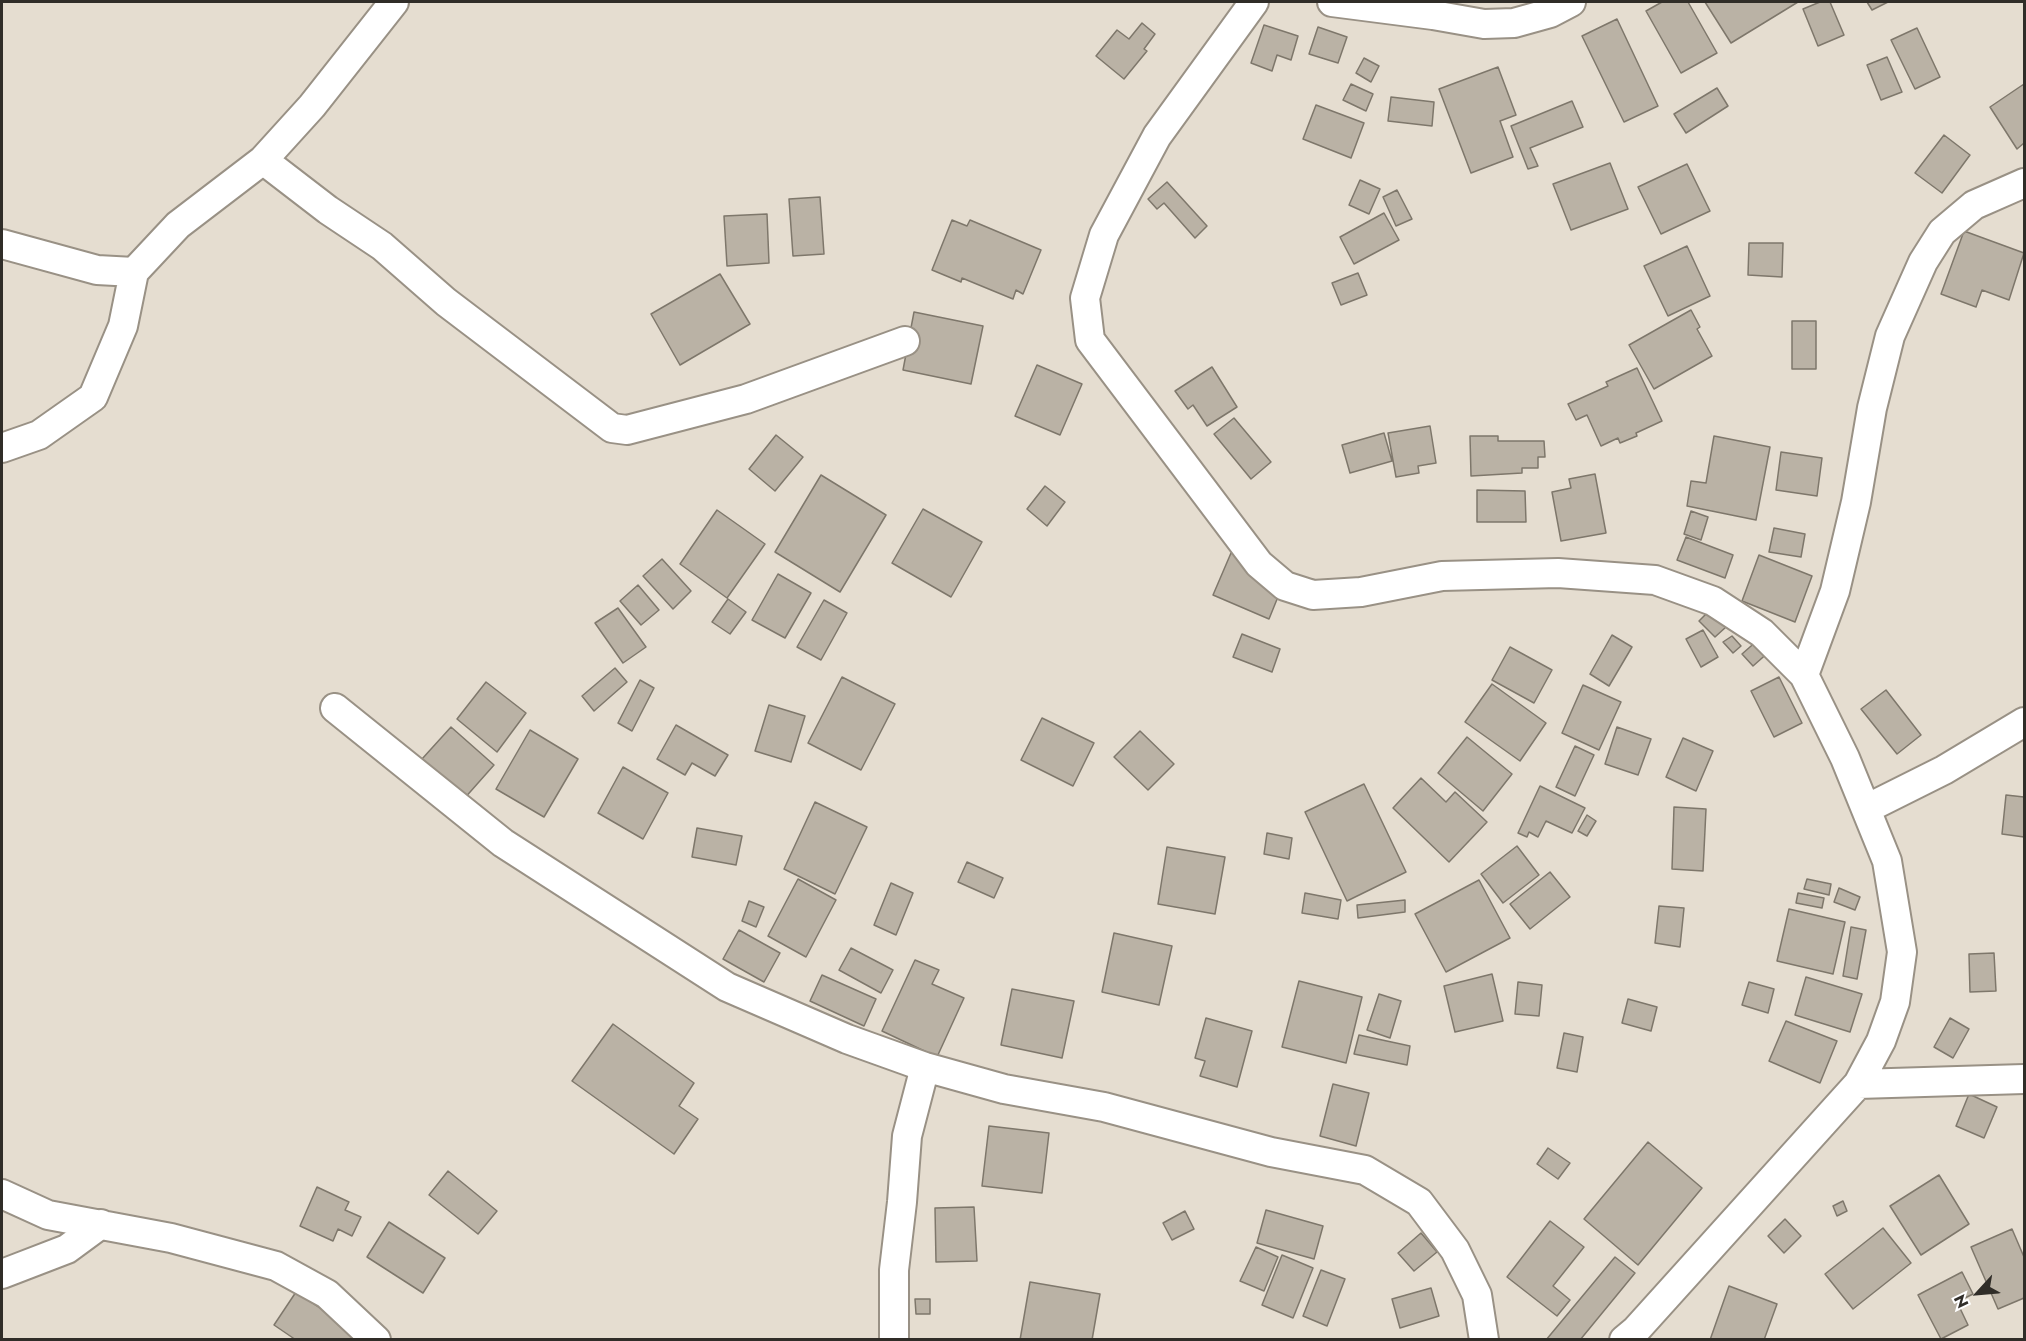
<!DOCTYPE html>
<style>
body{margin:0}
#map{position:relative;width:2026px;height:1341px;overflow:hidden;background:#e5ddd0;font-family:Jost,sans-serif}
canvas{display:block}
.frame{position:absolute;inset:0;border:3px solid #302d28;pointer-events:none}
.north{position:absolute;left:1948px;top:1263px;width:60px;height:60px;-webkit-text-stroke:4px #fff;paint-order:stroke;rotate:244deg;font-size:16px;font-weight:700;line-height:24px;text-align:center;color:#302d28}
.north::after{content:'';display:block;margin:auto;width:21px;height:27px;background:#302d28;clip-path:polygon(50% 0,100% 100%,50% 72%,0 100%)}
</style>
<div id="map">
<canvas width="2026" height="1341"></canvas>
<div class="frame"></div>
<div class="north">N</div>
</div>
<script>
const context = document.querySelector('canvas').getContext('2d');
context.lineJoin = 'round';
function paint(path, color) { context.fillStyle = color; context.fill(path, 'evenodd'); }
function strokePath(path, color, width, dash) { context.strokeStyle = color; context.lineWidth = width; context.lineCap = dash ? 'butt' : 'round'; context.setLineDash(dash || []); context.stroke(path); }
const building = new Path2D(`
 M1662,2h26l29,51 -36,20 -35,-62z
 M1705,2h93l-67,41z
 M1820,2h10l14,33 -26,11 -15,-37z
 M1867,2h21l-16,8z
 M1617,19l41,87 -34,16 -42,-86z
 M1142,23l13,11 -11,15 3,2 -23,28 -28,-23 21,-26 12,9z
 M1264,25l34,11 -7,24 -14,-5 -5,16 -21,-8z
 M1318,27l29,10 -9,26 -29,-9z
 M1917,28l23,49 -25,12 -24,-49z
 M1887,57l15,35 -21,8 -14,-35z
 M1364,58l15,8 -8,16 -15,-9z
 M1498,67l18,48 -16,6 13,36 -42,16 -32,-84z
 M1351,84l22,10 -7,17 -23,-11z
 M2024,84v59l-7,6 -27,-42z
 M1717,88l11,18 -42,27 -12,-19z
 M1391,97l43,5 -2,24 -44,-5z
 M1572,101l11,26 -53,21 8,18 -10,3 -17,-43z
 M1316,105l48,18 -13,35 -48,-19z
 M1944,135l26,20 -28,38 -27,-20z
 M1610,163l18,46 -57,21 -18,-46z
 M1687,164l23,47 -49,23 -23,-47z
 M1360,180l20,9 -11,25 -20,-9z
 M1167,182l40,44 -12,12 -31,-35 -7,6 -9,-10z
 M1397,190l15,29 -16,7 -13,-29z
 M820,197l4,57 -31,2 -4,-57z
 M1384,213l15,27 -45,24 -14,-27z
 M767,214l2,49 -42,3 -3,-50z
 M952,220l15,6 3,-6 71,30 -18,44 -7,-4 -3,9 -51,-21 -1,4 -29,-12z
 M1964,231l60,22 -15,47 -27,-10 -6,17 -35,-13z
 M1749,243h34l-1,34 -34,-2z
 M1687,246l23,50 -42,20 -24,-50z
 M1358,273l9,22 -26,10 -9,-22z
 M720,274l30,50 -70,41 -29,-51z
 M1691,310l9,17 -3,2 15,27 -58,33 -25,-44z
 M914,312l69,14 -12,58 -68,-14z
 M1792,321h24v48h-24z
 M1037,365l45,19 -22,51 -45,-19z
 M1212,367l25,40 -30,19 -14,-21 -5,4 -13,-18z
 M1637,368l25,53 -26,12 1,3 -17,7 -2,-5 -17,8 -14,-31 -11,5 -8,-16 40,-18 -2,-4z
 M1234,418l37,44 -20,17 -37,-45z
 M1430,426l6,37 -18,3 1,7 -23,4 -8,-44z
 M1384,433l8,28 -42,12 -8,-28z
 M776,435l27,22 -28,34 -26,-22z
 M1470,436h28v5h46l1,16h-7v11h-16v5l-51,3z
 M1714,436l56,11 -14,73 -69,-14 4,-25 15,2z
 M1781,452l41,6 -5,38 -41,-6z
 M1595,474l11,59 -45,8 -9,-49 19,-4 -2,-9z
 M821,475l65,40 -46,77 -65,-40z
 M1045,486l20,16 -18,24 -20,-17z
 M1477,490l48,1 1,31h-49z
 M923,509l59,33 -31,55 -59,-34z
 M717,510l48,34 -38,54 -47,-34z
 M1691,511l17,6 -7,23 -17,-6z
 M1774,528l31,6 -4,23 -32,-5z
 M1686,537l47,18 -8,23 -48,-18z
 M1231,553l55,24 -17,42 -56,-24z
 M1759,555l53,21 -17,46 -53,-21z
 M662,559l29,32 -18,18 -30,-33z
 M778,574l33,19 -26,45 -33,-18z
 M638,585l21,25 -18,15 -21,-24z
 M728,599l18,13 -16,22 -18,-12z
 M824,600l23,13 -26,47 -24,-13z
 M618,608l28,39 -23,16 -28,-40z
 M1710,610l16,17 -11,10 -16,-16z
 M1703,630l15,27 -17,10 -15,-28z
 M1242,634l38,15 -8,23 -39,-15z
 M1612,635l20,12 -23,39 -19,-12z
 M1732,636l9,10 -8,7 -10,-11z
 M1759,639l11,12 -17,15 -11,-12z
 M1510,647l42,23 -18,33 -42,-23z
 M615,668l12,14 -33,29 -12,-15z
 M842,677l53,27 -34,66 -53,-27z
 M1779,677l23,46 -28,14 -23,-46z
 M640,680l14,8 -22,43 -14,-8z
 M486,682l40,31 -29,39 -40,-33z
 M1492,684l54,39 -26,38 -55,-39z
 M1583,685l38,17 -22,48 -37,-17z
 M1886,690l35,45 -24,19 -36,-45z
 M769,705l36,11 -14,46 -36,-11z
 M1042,718l52,25 -21,43 -52,-26z
 M676,725l52,30 -13,21 -23,-13 -7,12 -28,-16z
 M451,727l43,38 -39,44 -43,-39z
 M1617,727l34,12 -13,36 -33,-11z
 M530,730l48,29 -34,58 -48,-28z
 M1140,731l34,33 -26,26 -34,-33z
 M1467,737l45,37 -29,37 -45,-38z
 M1683,738l30,13 -17,40 -30,-14z
 M1575,746l19,9 -19,41 -19,-9z
 M623,767l45,26 -25,46 -45,-26z
 M1421,778l25,24 9,-10 32,30 -38,40 -56,-54z
 M1364,784l42,88 -59,29 -42,-89z
 M1540,786l45,22 -13,25 -26,-12 -8,16 -9,-5 -2,5 -9,-4z
 M2006,795l18,2v40l-22,-3z
 M815,802l52,25 -32,67 -51,-25z
 M1674,807l32,2 -3,62 -31,-2z
 M1587,815l9,6 -9,15 -9,-5z
 M697,828l45,8 -6,29 -44,-8z
 M1267,833l25,5 -3,21 -25,-5z
 M1517,846l22,29 -36,28 -22,-29z
 M1167,847l58,10 -10,57 -57,-10z
 M967,862l36,16 -9,20 -36,-16z
 M1550,872l20,25 -40,32 -20,-25z
 M798,879l38,21 -30,57 -38,-21z
 M1807,879l24,5 -2,11 -25,-6z
 M1479,880l31,58 -64,34 -31,-58z
 M891,883l22,10 -17,42 -22,-10z
 M1839,888l21,9 -5,13 -21,-8z
 M1305,893l36,7 -3,19 -36,-6z
 M1798,893l26,5 -2,10 -26,-5z
 M1405,900v12l-47,6 -1,-13z
 M749,901l15,6 -8,20 -14,-6z
 M1659,906l25,2 -4,39 -25,-4z
 M1789,909l56,13 -12,52 -56,-13z
 M1851,927l15,3 -9,49 -14,-3z
 M739,930l41,23 -16,29 -41,-23z
 M1114,933l58,13 -13,59 -57,-13z
 M851,948l42,22 -12,23 -42,-23z
 M1994,953l2,38 -26,1 -1,-38z
 M915,960l24,10 -7,14 32,14 -27,59 -55,-26z
 M1492,974l11,47 -48,11 -11,-46z
 M822,975l54,24 -12,27 -54,-25z
 M1806,977l56,17 -12,38 -55,-17z
 M1299,981l63,16 -16,66 -64,-16z
 M1518,982l24,3 -3,31 -24,-2z
 M1749,982l25,7 -6,24 -26,-8z
 M1012,989l62,12 -12,57 -61,-13z
 M1379,994l22,7 -11,37 -23,-8z
 M1628,999l29,8 -6,24 -29,-8z
 M1206,1018l46,13 -15,56 -37,-11 5,-15 -10,-3z
 M1950,1018l19,11 -16,29 -19,-11z
 M1786,1021l51,20 -17,42 -51,-22z
 M613,1024l81,59 -15,23 19,13 -24,35 -102,-73z
 M1564,1033l19,4 -6,35 -20,-4z
 M1359,1035l51,11 -3,19 -53,-11z
 M1333,1084l36,9 -13,53 -36,-10z
 M1969,1094l28,13 -13,31 -28,-12z
 M989,1126l60,7 -7,60 -60,-7z
 M1648,1142l54,46 -64,77 -54,-46z
 M1548,1148l22,15 -12,16 -21,-15z
 M448,1171l49,40 -19,23 -49,-39z
 M1939,1175l30,49 -48,31 -31,-49z
 M317,1187l32,15 -4,8 16,7 -9,19 -14,-7 -5,12 -33,-15z
 M1843,1201l4,10 -10,5 -4,-10z
 M974,1207l3,54 -41,1 -1,-54z
 M1266,1210l57,16 -9,33 -57,-16z
 M1185,1211l9,18 -22,11 -9,-17z
 M1785,1219l16,17 -17,17 -16,-17z
 M1550,1221l34,26 -31,39 17,14 -13,16 -50,-39z
 M389,1222l56,36 -22,35 -56,-36z
 M1883,1228l28,35 -58,46 -28,-35z
 M2012,1229l12,28v41l-26,11 -27,-62z
 M1421,1233l16,19 -23,19 -16,-18z
 M1256,1247l22,10 -14,34 -24,-10z
 M1282,1255l31,13 -20,50 -31,-13z
 M1615,1257l20,16 -55,67h-34z
 M1321,1270l24,9 -18,47 -24,-10z
 M1962,1272l11,22 -16,8 11,23 -27,14 -23,-44z
 M1030,1282l70,12 -8,46h-72z
 M1729,1286l48,18 -13,36h-54z
 M1431,1288l8,28 -39,12 -8,-29z
 M296,1292l73,48h-73l-22,-15z
 M915,1299h15v15h-14z`);
const minor = new Path2D(`
 M1254,2l-97,134 -53,99 -19,63 5,42 169,224 26,22 28,9 48,-3 81,-16 116,-3 97,7 58,21 49,32 42,42 41,83 42,103 15,91 -7,50 -14,39 -23,43 -222,246 -12,10
 M1332,2l101,13 51,9 30,-1 36,-10 21,-11
 M263,160l65,50 54,36 64,56 166,126 15,2 119,-31 159,-58
 M2,244l95,26 37,2 44,-47 85,-65 49,-54 82,-104
 M2,448l37,-13 54,-38 30,-71 11,-54
 M1804,675l31,-84 21,-89 16,-94 18,-72 33,-74 19,-30 32,-27 50,-22
 M335,708l168,135 224,144 120,52 78,28 79,22 100,18 167,45 94,18 54,32 36,48 22,45 7,45
 M1866,809l78,-39 80,-48
 M1858,1084l166,-5
 M2,1194l46,21 123,23 105,28 51,28 49,46
 M2,1274l65,-25 34,-25
 M894,1340v-70l8,-68 5,-66 18,-69`);
paint(building, '#bab2a5');
strokePath(building, '#7e776b', 1.5);
strokePath(minor, '#999185', 32);
strokePath(minor, '#fff', 28);
</script>
